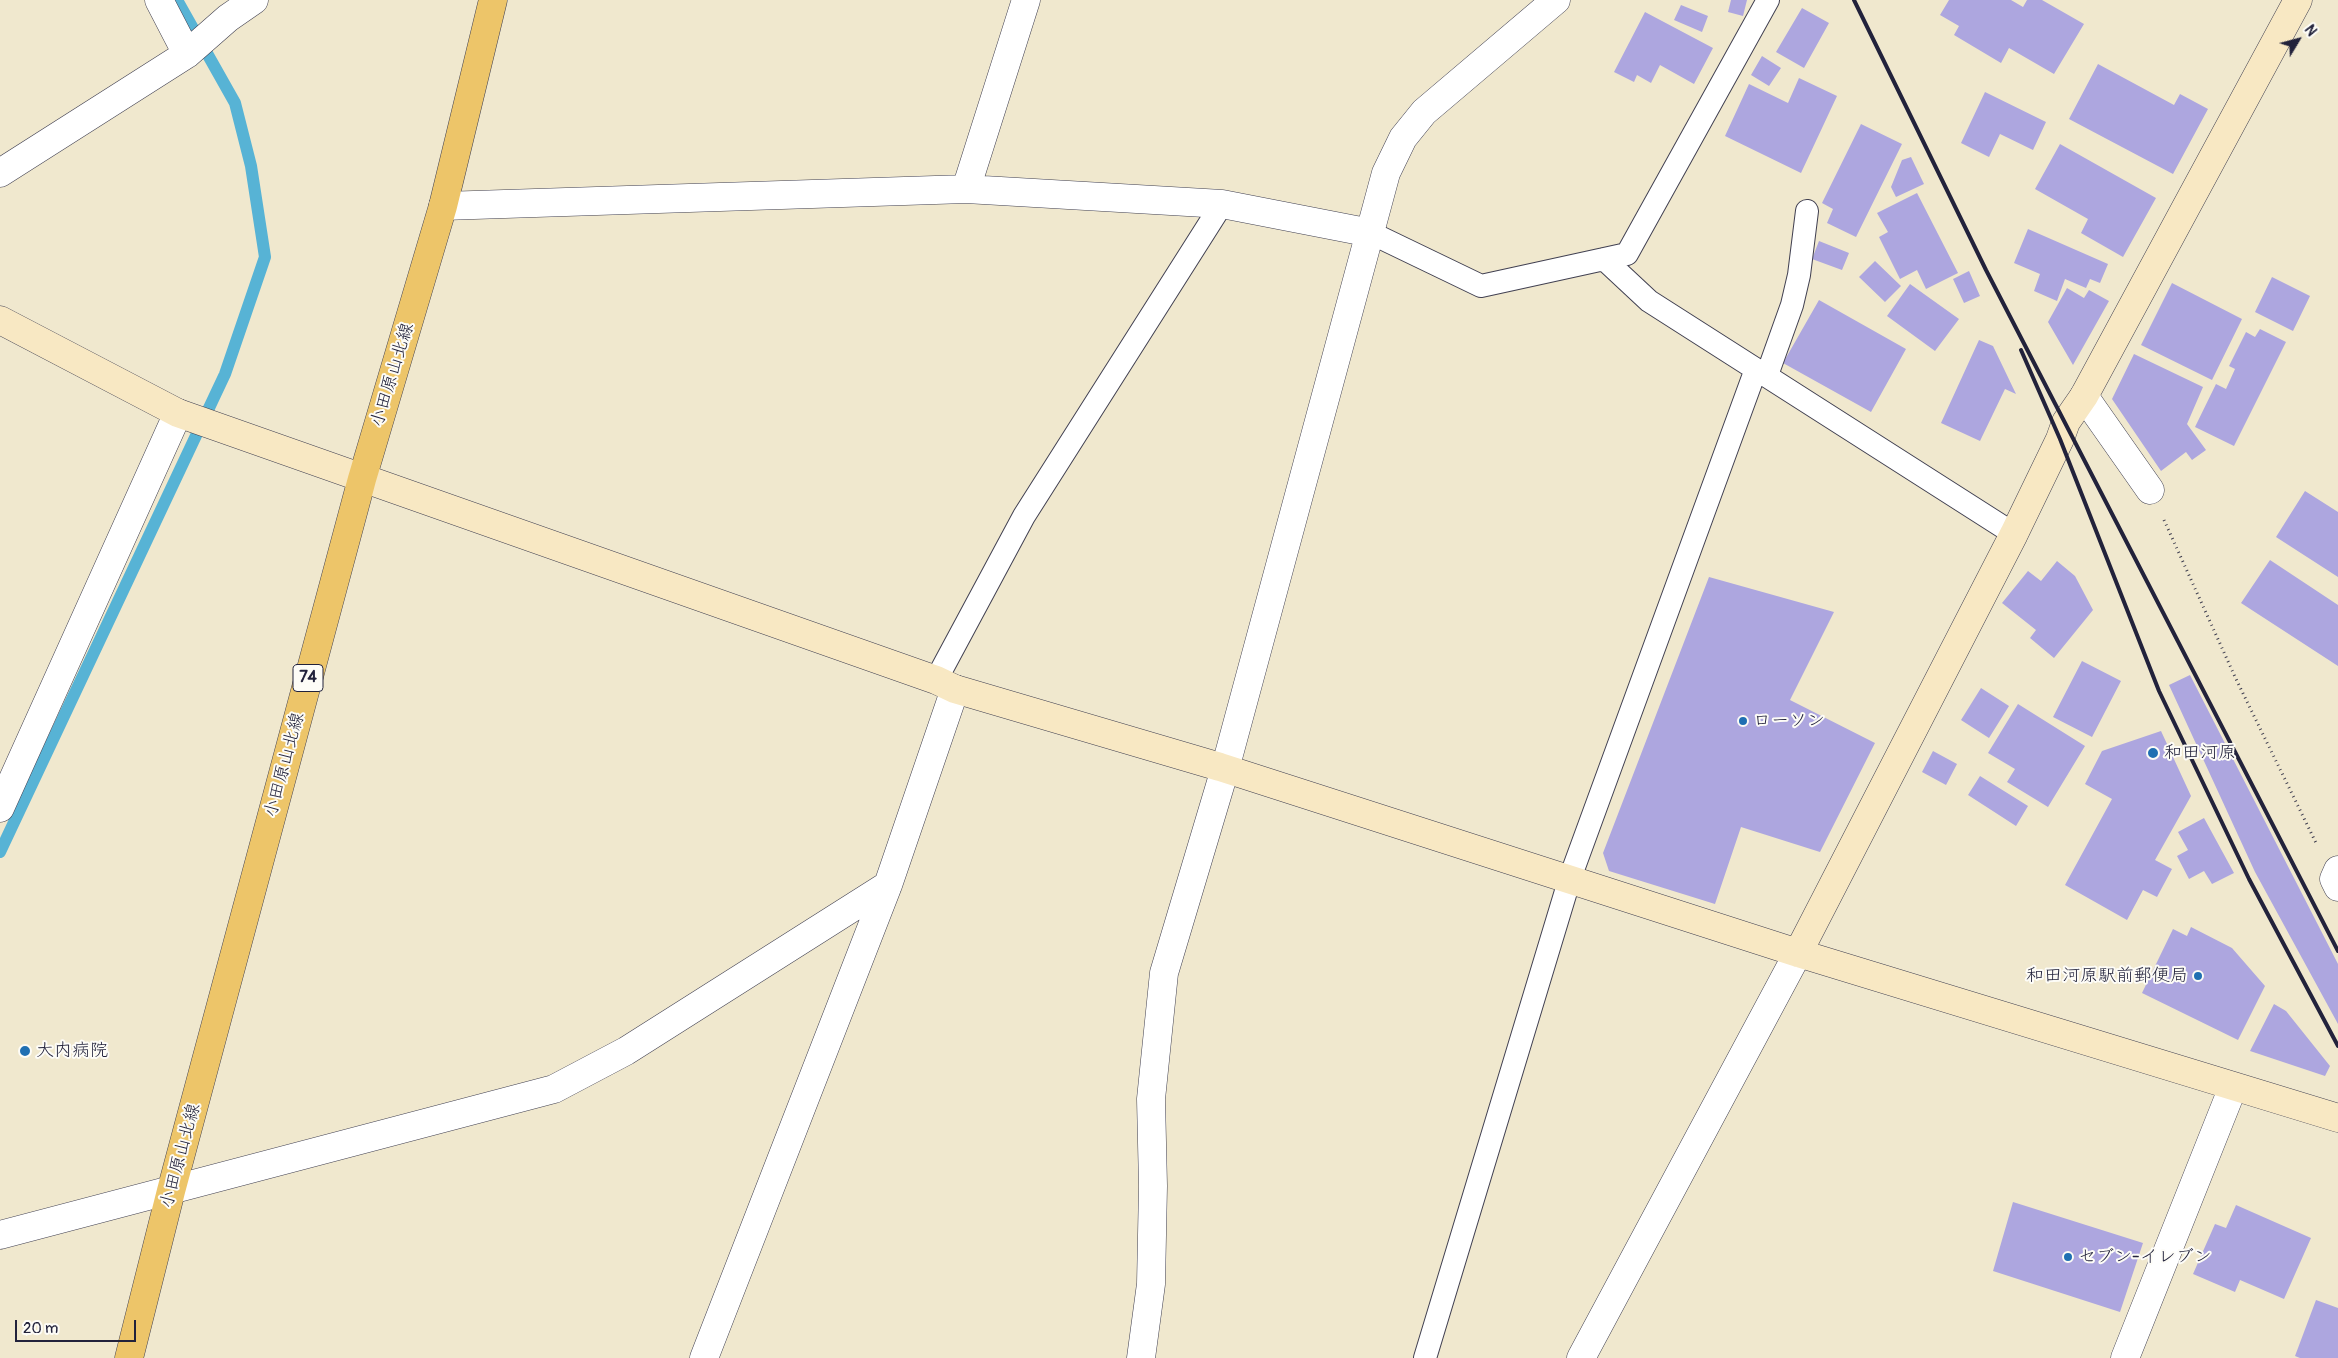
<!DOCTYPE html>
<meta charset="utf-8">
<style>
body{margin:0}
#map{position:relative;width:2338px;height:1358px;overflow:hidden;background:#f0e8ce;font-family:Pangolin,sans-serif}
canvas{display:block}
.north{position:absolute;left:2273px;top:15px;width:50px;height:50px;-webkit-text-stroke:4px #fdfcf7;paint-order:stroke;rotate:53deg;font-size:14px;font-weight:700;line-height:20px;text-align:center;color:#22223b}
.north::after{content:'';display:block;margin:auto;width:18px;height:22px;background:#22223b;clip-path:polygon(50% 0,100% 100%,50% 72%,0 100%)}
.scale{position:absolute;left:15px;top:1320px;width:121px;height:22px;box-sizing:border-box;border:2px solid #22223b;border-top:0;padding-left:6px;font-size:15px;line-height:18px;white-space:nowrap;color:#22223b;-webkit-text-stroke:4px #fdfcf7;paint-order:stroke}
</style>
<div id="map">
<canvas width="2338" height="1358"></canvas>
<div class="north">N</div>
<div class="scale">20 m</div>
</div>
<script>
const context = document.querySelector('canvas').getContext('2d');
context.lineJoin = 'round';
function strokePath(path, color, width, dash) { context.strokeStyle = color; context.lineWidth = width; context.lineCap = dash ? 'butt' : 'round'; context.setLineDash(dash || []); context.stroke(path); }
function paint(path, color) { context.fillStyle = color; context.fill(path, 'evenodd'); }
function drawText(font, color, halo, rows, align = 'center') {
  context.font = font + ' Pangolin,"Klee One",sans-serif'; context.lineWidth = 4; context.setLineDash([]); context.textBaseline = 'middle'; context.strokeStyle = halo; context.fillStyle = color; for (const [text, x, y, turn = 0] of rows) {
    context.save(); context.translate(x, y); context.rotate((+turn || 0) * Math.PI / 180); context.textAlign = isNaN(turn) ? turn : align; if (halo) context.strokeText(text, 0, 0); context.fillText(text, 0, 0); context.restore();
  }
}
const stream = new Path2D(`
 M0,852l225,-478 40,-117 -14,-91 -16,-63 -58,-103`);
const building = new Path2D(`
 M1731,0h16l-4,16 -15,-4z
 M1949,0h62l12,7 4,-7h15l42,24 -30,50 -45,-26 -8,15 -47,-28 5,-9 -19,-11z
 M1681,5l27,11 -6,16 -28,-12z
 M1802,8l27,15 -25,45 -28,-16z
 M1645,12l68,36 -19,36 -34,-19 -9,18 -14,-8 -3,7 -20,-10z
 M1762,56l19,12 -12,18 -18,-11z
 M2098,64l76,41 6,-11 28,15 -35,65 -104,-55z
 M1799,78l38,18 -36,77 -76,-37 24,-52 39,19z
 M1985,92l61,30 -13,28 -33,-16 -11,23 -28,-14z
 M1861,124l41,20 -46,93 -29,-14 6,-14 -11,-6z
 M2060,144l96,54 -33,59 -42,-24 7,-14 -53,-30z
 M1911,157l13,27 -28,13 -5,-10 11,-27z
 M1917,193l41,80 -32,16 -9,-19 -17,9 -21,-42 9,-5 -11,-19z
 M2028,229l80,35 -8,19 -10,-4 -4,9 -21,-9 -8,22 -23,-10 6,-17 -26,-11z
 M1819,241l30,12 -7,17 -30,-11z
 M1875,261l26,25 -16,16 -26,-25z
 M1969,271l11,25 -16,7 -11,-24z
 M2272,277l38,19 -17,35 -38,-19z
 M2172,283l70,36 -30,61 -71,-35z
 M1910,284l49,35 -24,32 -48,-35z
 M2067,288l17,10 5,-8 20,11 -36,64 -25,-43z
 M1819,300l87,49 -35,63 -88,-49z
 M2260,329l26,13 -52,104 -39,-19 21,-43 10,5 9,-20 -6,-3 17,-34 9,5z
 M1979,340l14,6 23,48 -11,-5 -25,52 -39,-18z
 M2134,354l69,33 -16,37 19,26 -14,10 -6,-8 -25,19 -49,-72z
 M2305,491l33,21v65l-62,-40z
 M2270,560l68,45v61l-97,-63z
 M2057,561l18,15 18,34 -39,48 -24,-20 6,-8 -34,-27 26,-32 13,10z
 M1709,577l125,35 -44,88 85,43 -55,109 -79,-25 -26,77 -106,-33 -6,-18z
 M2082,661l39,20 -29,56 -39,-20z
 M2190,675l148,289v60l-83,-152 -86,-187z
 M1981,688l28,18 -20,32 -28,-18z
 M2018,704l67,42 -37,61 -41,-25 8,-13 -27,-16z
 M2161,731l30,65 -36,64 17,9 -15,28 -14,-7 -16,30 -62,-35 47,-86 -27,-15 17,-33z
 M1933,751l24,13 -11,21 -24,-13z
 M1980,776l48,30 -12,20 -48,-31z
 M2204,818l30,55 -22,11 -8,-13 -15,8 -12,-23 11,-6 -10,-18z
 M2191,927l41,21 33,38 -27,54 -96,-47 31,-64 14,7z
 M2274,1004l12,7 44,55 -5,10 -75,-25z
 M2013,1202l130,41 -23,69 -127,-41z
 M2236,1205l75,33 -27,61 -44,-19 -5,12 -42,-18 22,-50 11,4z
 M2316,1300l22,8v50h-38l-5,-2z`);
const path = new Path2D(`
 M2164,520l72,159 81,166`);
const lane = new Path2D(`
 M1371,233l110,53 146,-32 141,-254
 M1604,259l45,42 365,233
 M1767,375l25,-70 7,-30 8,-64
 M936,680l88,-164 198,-312
 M1425,1358l145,-480 186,-509`);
const street = new Path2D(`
 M159,0l28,54
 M0,173l187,-119 41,-36 26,-18
 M966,189l60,-189
 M443,206l523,-17 256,15 149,29
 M2084,396l66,94
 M0,808l178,-395
 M2338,870l-4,9 4,8
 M0,1235l554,-146 72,-38 262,-166
 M704,1358l184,-473 67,-196
 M1141,1358l10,-74 2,-98 -2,-87 13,-126 61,-204 161,-596 17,-35 21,-26 132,-112
 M1581,1358l217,-405
 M2125,1358l108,-271`);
const secondary = new Path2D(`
 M0,320l178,93 758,267 19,9 265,78 578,186 540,165
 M1798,953l216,-419 46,-95 6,-17 18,-26 214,-396`);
const primary = new Path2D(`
 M129,1358l42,-167 191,-712 81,-273 50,-206`);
const rail = new Path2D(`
 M1854,0l132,270 352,681
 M2021,350l39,89 99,252 90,188 89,167`);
const markers = [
 [1743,721,5,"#1f6fb2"],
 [2153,753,6,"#1f6fb2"],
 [2198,976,5,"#1f6fb2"],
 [25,1051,6,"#1f6fb2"],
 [2068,1257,5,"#1f6fb2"]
];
const shields = [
 [308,678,30]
];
const shieldNames = [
 ["74",308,678]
];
const streetNames = [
 ["小田原山北線",393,375,-73],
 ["小田原山北線",285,765,-75],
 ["小田原山北線",181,1156,-75]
];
const poiNames = [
 ["ローソン",1753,721],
 ["和田河原",2164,753],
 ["和田河原駅前郵便局",2188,976,"right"],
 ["大内病院",36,1051],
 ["セブン-イレブン",2078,1257]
];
strokePath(stream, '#57b3d5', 12);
paint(building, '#ada6df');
strokePath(lane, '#414051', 24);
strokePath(street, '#414051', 29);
strokePath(secondary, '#414051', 29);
strokePath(primary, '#414051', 29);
strokePath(path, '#414051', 3, [1, 4]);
strokePath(lane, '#fff', 22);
strokePath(street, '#fff', 28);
strokePath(secondary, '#f8e8c3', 28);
strokePath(primary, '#edc569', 28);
strokePath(rail, '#22223b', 4);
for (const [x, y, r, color] of markers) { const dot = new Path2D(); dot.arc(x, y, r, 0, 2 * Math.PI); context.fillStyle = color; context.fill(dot); strokePath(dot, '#fdfcf7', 2); }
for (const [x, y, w] of shields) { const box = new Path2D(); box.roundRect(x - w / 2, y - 13.5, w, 27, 4); context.fillStyle = '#fdfcf7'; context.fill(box); strokePath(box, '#22223b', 1); }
drawText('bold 16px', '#22223b', null, shieldNames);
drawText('18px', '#22223b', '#fdfcf7', streetNames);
drawText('18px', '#22223b', '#fdfcf7', poiNames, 'left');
</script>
